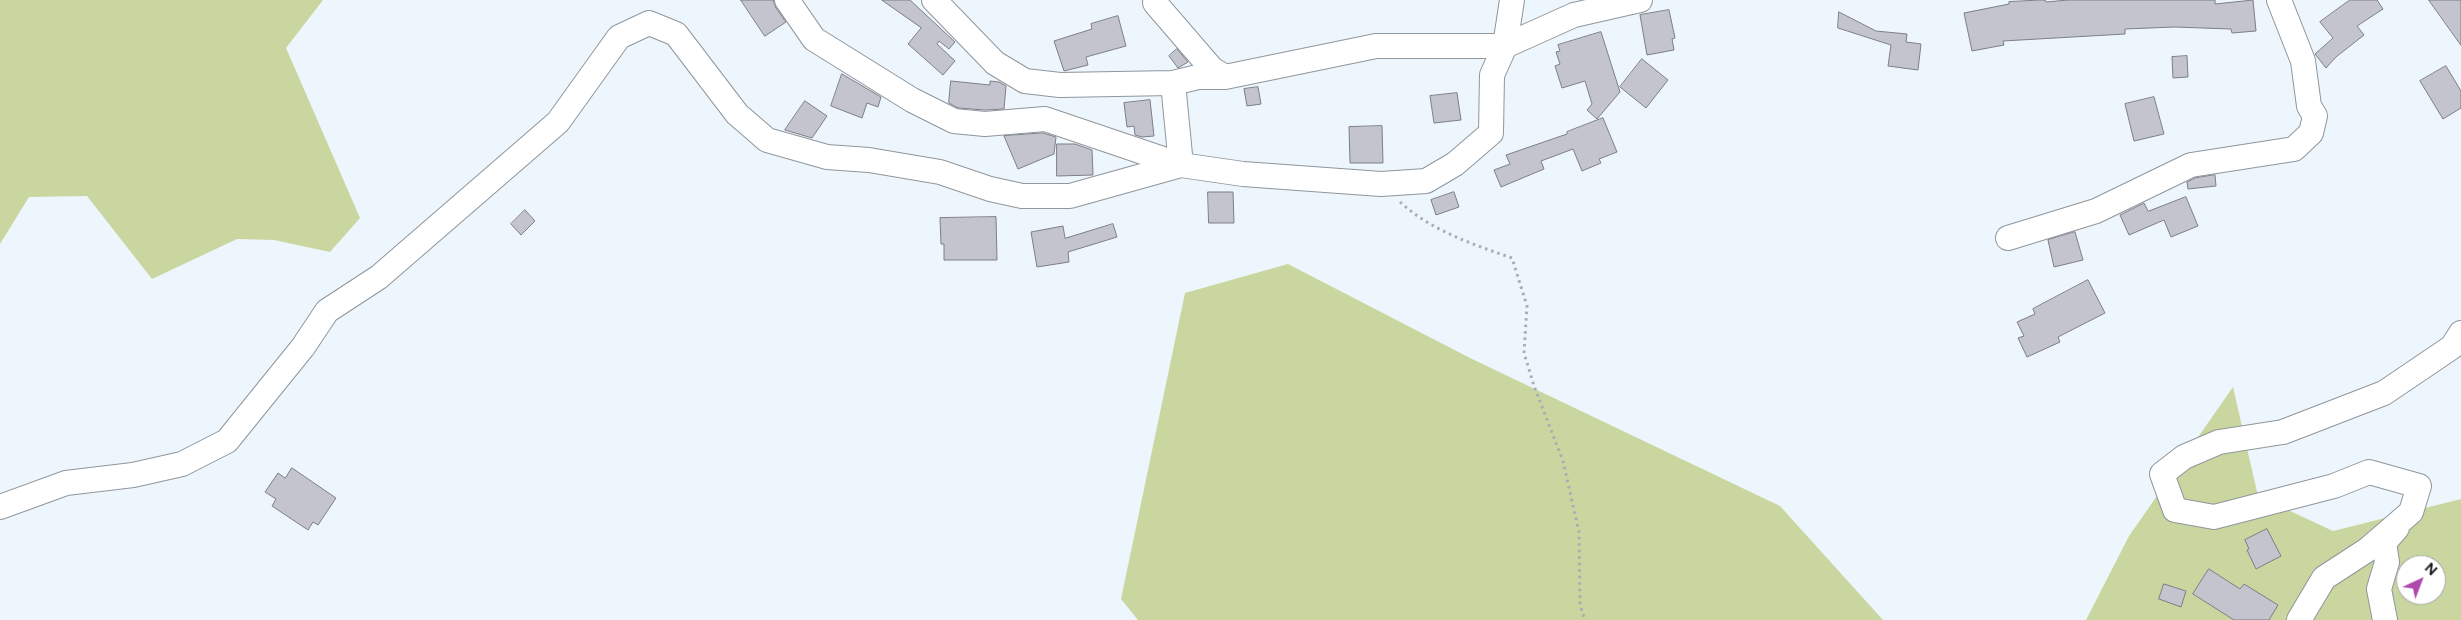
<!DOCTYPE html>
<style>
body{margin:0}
#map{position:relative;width:2461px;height:620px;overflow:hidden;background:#eef6fd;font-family:Figtree,sans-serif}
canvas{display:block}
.north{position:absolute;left:2396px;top:555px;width:50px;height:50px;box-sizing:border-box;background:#fff;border:1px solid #a2a3a4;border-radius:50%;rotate:43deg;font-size:14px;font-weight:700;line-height:20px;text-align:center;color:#17191c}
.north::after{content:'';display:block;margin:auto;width:18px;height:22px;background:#b049ad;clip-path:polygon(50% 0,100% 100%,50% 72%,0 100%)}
</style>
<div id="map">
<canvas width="2461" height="620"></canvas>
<div class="north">N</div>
</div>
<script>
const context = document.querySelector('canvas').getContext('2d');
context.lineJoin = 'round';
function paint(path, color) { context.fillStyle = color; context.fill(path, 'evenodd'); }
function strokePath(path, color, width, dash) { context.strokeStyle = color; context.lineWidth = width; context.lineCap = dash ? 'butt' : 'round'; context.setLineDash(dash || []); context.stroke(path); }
const green = new Path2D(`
 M0,0h323l-37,48 74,170 -30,34 -56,-12 -37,-1 -85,40 -65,-83 -58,1 -29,47z
 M1288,264l182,94 310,148 103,114h-745l-17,-21 64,-306z
 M2233,387l25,109 75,35 128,-32v121h-375l43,-84zM2406,565h30v30h-30z`);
const building = new Path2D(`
 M741,0h32l3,8 10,14 -21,14z
 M882,0h28l45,42 -6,7 -10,-8 -2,3 18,17 -12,14 -35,-31 13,-16z
 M2040,0h5l1,2 22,-2h147v4l38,-4 3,31 -24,2 -1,-4 -57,-2 -49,2v5l-122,7 1,4 -32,6 -8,-38 45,-9v-2z
 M2350,0h27l6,9 -26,17 7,9 -28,22 -10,11 -11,-14 18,-16 -13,-16z
 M2429,0h32v45z
 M1669,10l6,28 -3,1 2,11 -27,5 -7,-40z
 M1839,12l37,19 31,3 -1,8 15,2 -3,26 -30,-4 3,-21 -53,-17z
 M1118,16l8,30 -40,11 2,8 -24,6 -10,-30 38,-12 -1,-5z
 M1601,32l19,60 -23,27 -10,-9 5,-6 -7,-23 -23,7 -7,-22 5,-2 -4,-12 4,-1 -2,-6z
 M1177,49l11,13 -10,6 -9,-12z
 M2187,56l1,21 -15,1 -1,-21z
 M1642,59l26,21 -22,28 -26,-21z
 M2446,66l15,25v17l-18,11 -23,-38z
 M842,74l39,23 -3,10 -11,-4 -5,15 -31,-12z
 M951,81l39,4v-4l9,1 7,4 -2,23 -19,1 -27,-2 -9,-5z
 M1258,87l3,17 -14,2 -3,-17z
 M1457,93l4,27 -27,3 -4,-27z
 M2154,97l10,37 -30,7 -9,-37z
 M1150,100l4,36 -12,1 -7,-2 -1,-9 -7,1 -3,-24z
 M805,101l22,15 -15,22 -27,-8z
 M1603,118l14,34 -18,7 2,4 -19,8 -9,-22 -32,12 3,8 -43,18 -7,-17 16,-6 -4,-9 61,-21v-2z
 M1382,126l1,37h-33l-1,-36z
 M1043,133l13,4 -2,17 -36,15 -14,-33z
 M1057,144h18l17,6 1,25 -36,1z
 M2215,175l1,11 -28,3 -1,-7 8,-4z
 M1208,192h25l1,31h-25z
 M1454,192l5,15 -23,8 -5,-15z
 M2186,197l12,29 -27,11 -7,-17 -35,15 -9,-20 24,-12 4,8z
 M525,210l10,11 -14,14 -10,-11z
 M996,217l1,43h-53v-16h-3l-1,-26z
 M1113,224l4,13 -49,15 1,10 -32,5 -6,-35 32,-6 2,12z
 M2075,232l8,28 -29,7 -6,-27z
 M2088,280l17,33 -47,24 2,5 -33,15 -9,-19 6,-2 -7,-14 18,-8 -2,-5z
 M292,468l44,30 -18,27 -5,-3 -5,8 -36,-24 4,-7 -11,-7 13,-19 7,5z
 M2267,529l14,27 -25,13 -9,-19 2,-1 -4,-9z
 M2209,569l31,20 4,-5 34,21 -9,15h-35l-41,-26z
 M2164,584l22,7 -5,16 -22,-8z`);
const path = new Path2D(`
 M1400,202c32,29 72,42 112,56l15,48 -3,47 10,33 29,75 16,71 1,73 5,15`);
const minor = new Path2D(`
 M787,0l27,39 98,61 42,21 31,3 60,-5 136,46 -8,-82
 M934,0l61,63 30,18 35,4 113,-2 25,-6h27l151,-31h129l7,-46
 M1155,3l57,66 13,8
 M2008,238l88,-27 95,-46 103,-16 17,-16 4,-17 -6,-10 -6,-45 -24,-61
 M0,507l66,-24 67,-8 49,-11 45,-23 76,-94 24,-36 52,-34 179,-155 61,-85 30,-14 27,11 61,80 30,26 60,17 42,3 71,12 50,17 32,7h48l111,-31 62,9 138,10 45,-3 29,-17 36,-31 1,-58 13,-29 69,-31 66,-15
 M2299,620l25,-42 43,-28 44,-38 8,-26 -50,-14 -35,14 -120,31 -39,-7 -13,-36 22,-17 35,-15 64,-10 101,-39 68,-46 9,-14
 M2385,620l-6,-31 8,-27 -3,-19 13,-15`);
paint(green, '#c9d69f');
paint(building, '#c3c4cd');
strokePath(building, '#7d7e87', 1);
strokePath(minor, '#8f969c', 26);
strokePath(path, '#a7adb3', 3, [2.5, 4]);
strokePath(minor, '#fff', 24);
</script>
